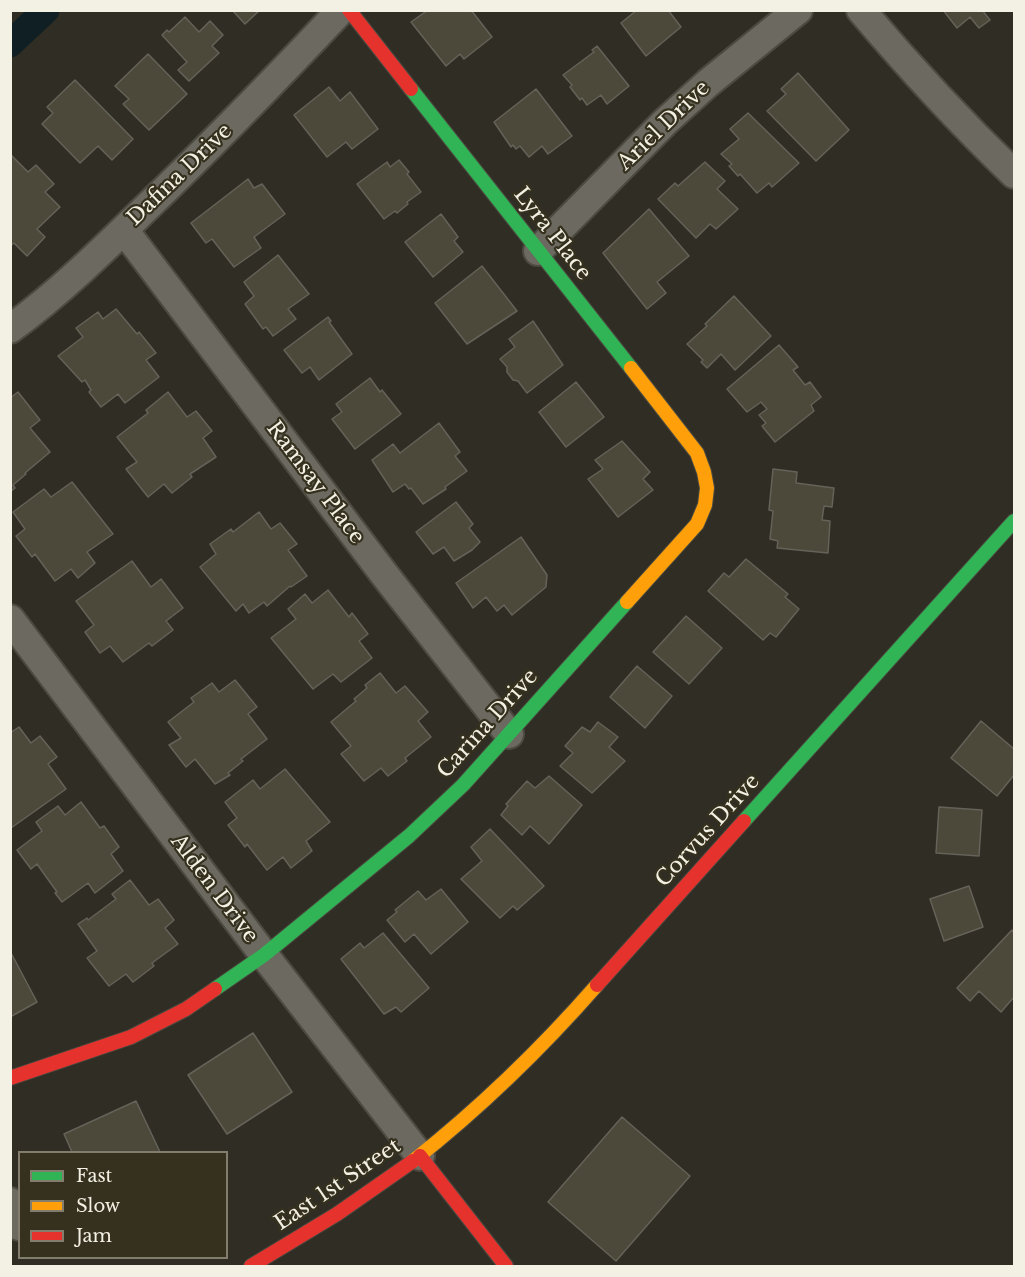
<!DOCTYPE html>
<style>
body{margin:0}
#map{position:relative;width:1025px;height:1277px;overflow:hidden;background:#302e24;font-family:"Libre Baskerville",serif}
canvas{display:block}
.frame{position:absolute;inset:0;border:12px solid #f3f0e4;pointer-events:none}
.legend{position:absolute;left:18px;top:1151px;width:210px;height:108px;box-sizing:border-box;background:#36311e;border:2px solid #827d6d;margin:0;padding:8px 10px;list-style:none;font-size:18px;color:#f3f0e4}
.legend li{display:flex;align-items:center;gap:12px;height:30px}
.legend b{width:30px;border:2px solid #827d6d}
</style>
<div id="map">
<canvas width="1025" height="1277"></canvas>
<div class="frame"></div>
<ul class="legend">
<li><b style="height:8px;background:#30b455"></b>Fast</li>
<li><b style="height:8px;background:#ff9f0a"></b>Slow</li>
<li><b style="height:8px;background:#e5322d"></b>Jam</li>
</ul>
</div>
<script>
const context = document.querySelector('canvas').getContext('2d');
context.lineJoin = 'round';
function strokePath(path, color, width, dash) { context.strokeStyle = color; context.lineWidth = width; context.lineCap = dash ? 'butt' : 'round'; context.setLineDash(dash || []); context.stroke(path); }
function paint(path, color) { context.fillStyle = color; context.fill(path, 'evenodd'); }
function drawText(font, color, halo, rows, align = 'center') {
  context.font = font + ' "Libre Baskerville",serif'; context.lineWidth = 4.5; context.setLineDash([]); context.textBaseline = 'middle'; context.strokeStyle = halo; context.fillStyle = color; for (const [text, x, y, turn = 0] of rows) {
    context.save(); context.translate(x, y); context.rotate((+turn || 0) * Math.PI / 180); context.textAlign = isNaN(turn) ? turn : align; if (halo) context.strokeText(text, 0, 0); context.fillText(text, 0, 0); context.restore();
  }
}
const canal = new Path2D(`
 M10,44l36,-34`);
const building = new Path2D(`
 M232,10h28l-15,14z
 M428,10h43l21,27 -28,22 -4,-5 -14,12 -35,-44z
 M637,10h31l13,17 -35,29 -25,-33z
 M943,10h39l8,10 -11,8 -9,-11 -13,11z
 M185,17l14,15 11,-11 13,14 -11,11 7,7 -30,28 -11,-11 9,-8 -25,-27 5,-5 2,2z
 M597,46l32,40 -22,18 -6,-9 -14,10 -5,-7 -2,2 -10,-13 2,-2 -9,-10 31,-23 -2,-2z
 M148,54l39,40 -38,36 -26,-26 6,-5 -14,-13z
 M798,73l51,57 -33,31 -49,-50 19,-17 -5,-5z
 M75,80l58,59 -21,21 -14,-14 -18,17 -38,-39 11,-11 -6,-6z
 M329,87l11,14 10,-9 28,37 -26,20 -6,-7 -19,15 -33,-42z
 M536,89l36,47 -24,18 -6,-8 -13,11 -9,-11 -4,3 -3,-4 -2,2 -17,-25z
 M748,113l51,50 -27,24 -3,-4 -12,10 -17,-19 -2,2 -9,-10 3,-2 -11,-10 18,-15 -9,-10z
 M10,154l18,18 8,-7 18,19 -9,8 15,15 -23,22 8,8 -18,19 -13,-13 -4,3z
 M399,160l10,12 -2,2 14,18 -14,10 1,2 -11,9 -2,-2 -11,8 -27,-35 30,-22 3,5z
 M705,162l20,19 -8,8 21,20 -22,20 -6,-5 -14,14 -38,-39 17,-16 3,3z
 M248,179l6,9 8,-4 23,30 -31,23 7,11 -27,19 -22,-28 -6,4 -15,-20z
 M649,209l40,47 -32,26 9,11 -19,16 -44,-56z
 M441,214l17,23 -4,4 9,11 -30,25 -28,-35z
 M278,255l31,39 -21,15 8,10 -23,17 -7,-9 -3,2 -18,-25 9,-8 -10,-14z
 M482,266l35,45 -50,33 -32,-41z
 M734,296l37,40 -36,34 -14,-16 -14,14 -6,-6 2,-2 -16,-16 20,-18 -2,-2z
 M116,309l21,25 2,-2 17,21 -10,7 13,17 -34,26 -7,-9 -17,13 -12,-15 2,-2 -6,-10 -3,2 -24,-26 25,-19 -7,-9 22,-16 5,7z
 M328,317l3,4 -2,1 23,32 -33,26 -9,-13 -8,6 -18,-23z
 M533,321l30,44 -36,28 -9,-12 -5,-1 -6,-8v-5l-7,-8 15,-12 -6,-8z
 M779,345l19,22 -5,3 12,15 5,-3 11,15 -10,8 3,6 -39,31 -13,-16 4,-3 -7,-8 8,-6 -6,-7 -14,10 -20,-23z
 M370,378l10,14 2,-2 19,24 -46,35 -23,-30 10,-7 -6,-8z
 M576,382l28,35 -38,30 -27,-35z
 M18,392l22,28 -10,8 20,24 -25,21 1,1 -13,11 2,3 -5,4v-94z
 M168,392l19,25 9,-6 16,20 -9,7 13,19 -26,17 2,3 -20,16 -8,-9 -16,13 -22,-28 11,-7 -20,-25 31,-24 -2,-3z
 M439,423l21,29 -5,4 12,15 -22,16 1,2 -23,15 -12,-16 -2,1 -4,-5 -12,8 -21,-32 21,-16 7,9z
 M622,441l28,31 -7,7 10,11 -35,27 -30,-38 15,-10 -8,-9z
 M773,469l24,3 -1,11 38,5 -2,19 -8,-1 -2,14 8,1 -2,32 -51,-5 1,-7 -8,-2 3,-28 -4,-1z
 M72,482l41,52 -26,18 8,11 -17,15 -7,-9 -16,12 -20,-27 -3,3 -16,-21 9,-7 -12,-17 31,-23 7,8z
 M456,502l17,22 -4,4 11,14 -8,8 -18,11 -10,-14 -11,7 -17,-22z
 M259,512l12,17 9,-6 17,21 -9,6 19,26 -16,11 -1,-1 -23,20 -3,-4 -15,11 -6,-9 -7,7 -36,-44 16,-13 -6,-10 21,-15 2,3z
 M521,537l26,38 -1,12 -34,28 -8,-10 -7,6 -11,-14 -13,11 -17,-25z
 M746,559l42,35 -3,3 14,12 -23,28 -6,-4 -7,7 -55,-49 16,-18 5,4z
 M132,561l19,26 10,-8 22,29 -17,13 7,9 -21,16 -3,-3 -26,19 -13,-16 -10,7 -15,-21 9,-7 -18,-24z
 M328,590l21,27 3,-4 16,21 -9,7 13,17 -31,24 -8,-8 -20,15 -42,-51 25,-19 -8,-10 17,-15 7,9z
 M686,616l36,32 -33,36 -36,-32z
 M637,666l35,30 -27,32 -35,-31z
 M380,673l16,20 9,-7 23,26 -10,9 13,16 -26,21 2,3 -19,15 -7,-8 -17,13 -23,-27 10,-8 -20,-24 25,-21 -2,-2 13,-11 -2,-3z
 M235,680l22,27 -9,7 19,25 -26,20 2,2 -15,12 2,2 -15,9 -20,-25 -9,8 -17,-22 12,-7 -13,-16 26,-20 -3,-4 21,-15 7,9z
 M981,721l33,28v26l-17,21 -46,-38z
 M598,722l20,15 -9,10 16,14 -33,32 -32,-27 13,-13 -8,-7 17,-19 8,5z
 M19,727l12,16 9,-7 17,21 -9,7 18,25 -55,39 -1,-95z
 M285,769l45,53 -24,19 6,10 -21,17 -8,-11 -16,13 -20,-26 -2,3 -17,-22 9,-7 -12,-16 28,-22 7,9z
 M549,776l33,29 -33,39 -19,-18 -8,9 -21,-20 7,-9 -2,-2 21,-23 8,7z
 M81,802l19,26 4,-2 15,21 -8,7 12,17 -28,22 -7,-10 -26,19 -7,-9 2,-1 -20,-28 -6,5 -14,-19 25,-19 -6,-9 22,-16 7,9z
 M939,807l43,3 -3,46 -43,-3z
 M490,829l54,57 -27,24 -4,-4 -13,12 -39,-39 21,-18 -11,-14z
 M130,880l19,25 9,-6 16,21 -9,8 13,16 -26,19 2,3 -21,16 -7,-8 -17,12 -22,-28 10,-7 -19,-27 9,-6 1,2 28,-21 -4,-5z
 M969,886l14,41 -39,14 -14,-42z
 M441,889l27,33 -37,32 -17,-20 -9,8 -18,-22 10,-8 -2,-2 23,-19 8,9z
 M1012,930l2,3v64l-13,15 -22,-21 -9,10 -13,-13z
 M383,933l46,55 -28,24 -5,-5 -12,7 -43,-55 19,-16 4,5z
 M10,951l27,51 -27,15z
 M253,1033l39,59 -65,42 -39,-59z
 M136,1101l24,51h-88l-8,-18z
 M622,1117l68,59 -74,85 -68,-59z`);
const street = new Path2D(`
 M861,10c49,58 99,112 153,164
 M124,230l260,344 125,160
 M538,251l127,-129 43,-39 90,-73
 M10,329c48,-35 91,-77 133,-118 68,-65 133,-132 198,-201
 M10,619l254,336 156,201
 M10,1202l9,24`);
const fast = new Path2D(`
 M411,89l220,279
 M744,821l270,-300
 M215,989l49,-34 145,-119 54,-51 164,-183`);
const slow = new Path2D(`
 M627,602l70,-78 8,-19 2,-17 -3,-16 -7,-19 -66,-85
 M413,1161c67,-53 128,-112 184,-176`);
const jam = new Path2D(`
 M349,10l62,79
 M597,985l147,-164
 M10,1078l121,-41 55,-28 29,-20
 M420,1156l86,110
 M251,1266l86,-52 76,-53`);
const streetNames = [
 ["Ariel Drive",664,126,-44],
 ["Dafina Drive",180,175,-44],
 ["Lyra Place",552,234,52],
 ["Ramsay Place",315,483,53],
 ["Carina Drive",488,724,-48],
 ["Corvus Drive",708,831,-48],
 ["Alden Drive",214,889,53],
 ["East 1st Street",338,1185,-34]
];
strokePath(canal, '#101f23', 27);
paint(building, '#4c493a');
strokePath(building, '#646259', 1.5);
strokePath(street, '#4c4a41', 32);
strokePath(fast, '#4c4a41', 16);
strokePath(slow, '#4c4a41', 16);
strokePath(jam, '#4c4a41', 16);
strokePath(street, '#6c6961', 28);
strokePath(fast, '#30b455', 14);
strokePath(slow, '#ff9f0a', 14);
strokePath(jam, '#e5322d', 14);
drawText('21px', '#f3f0e4', '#36311e', streetNames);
</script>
